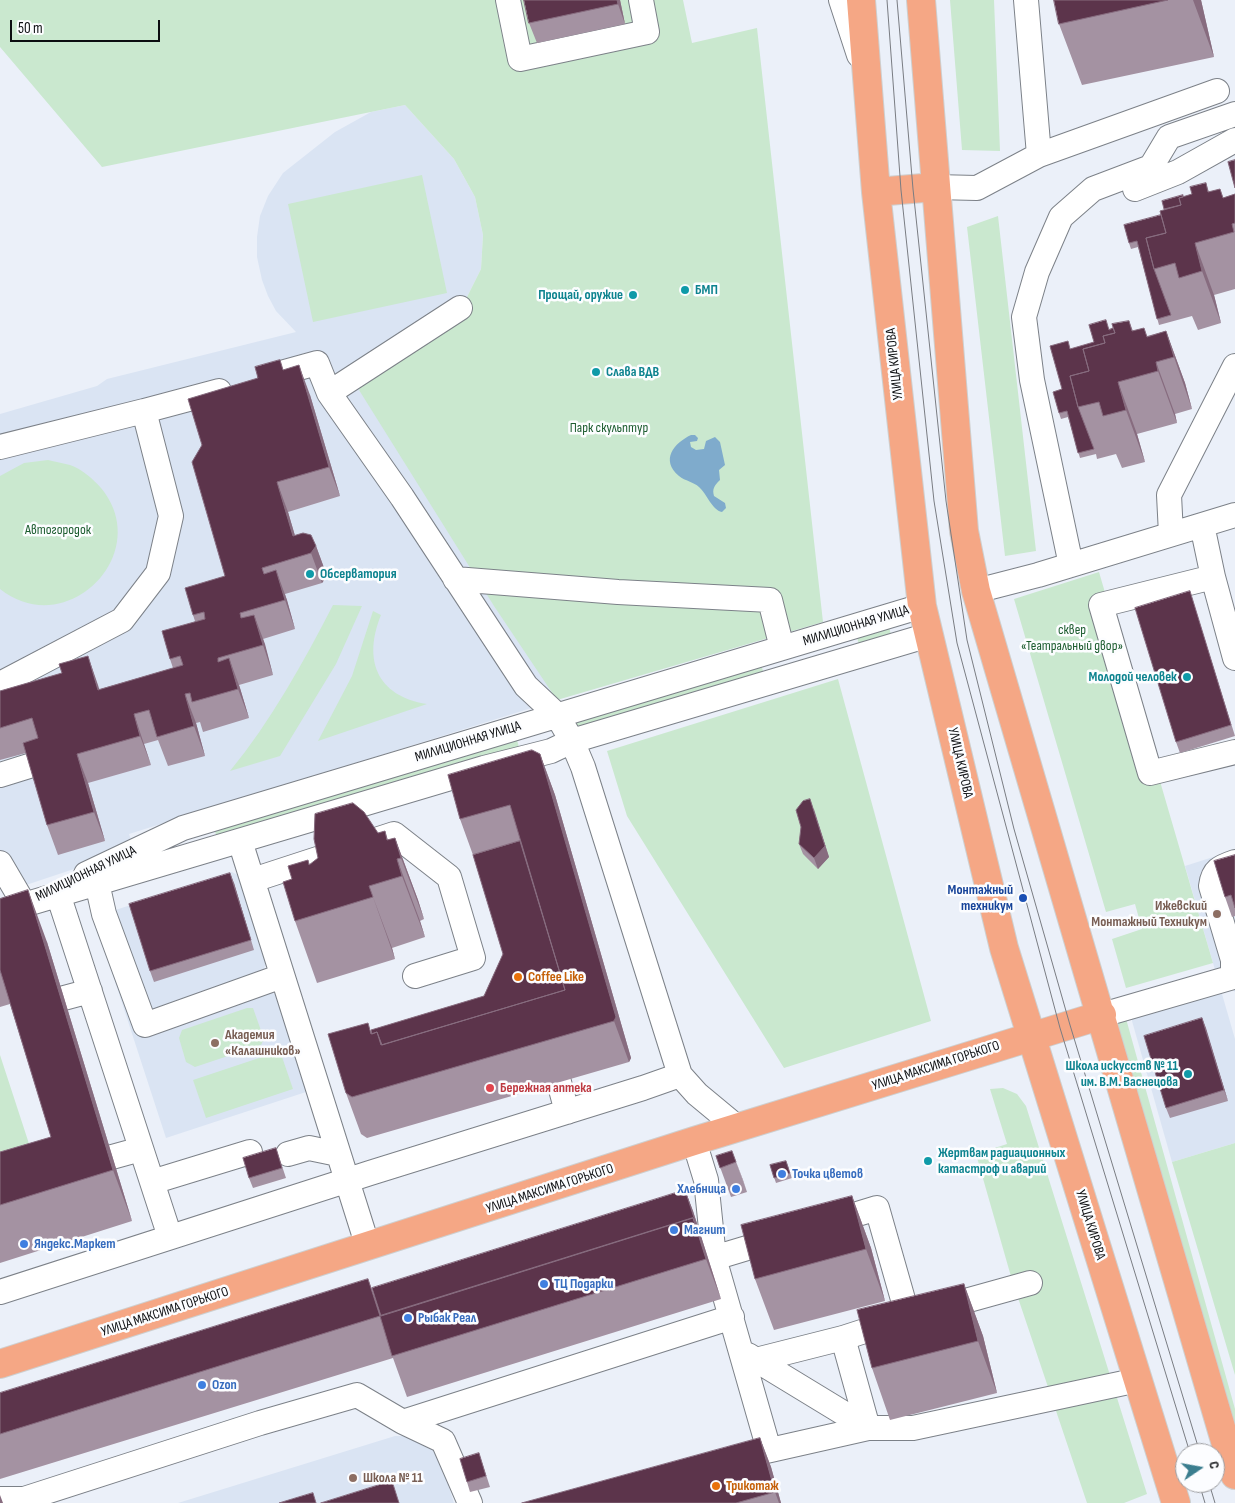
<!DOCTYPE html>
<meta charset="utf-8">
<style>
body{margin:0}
#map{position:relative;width:1235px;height:1503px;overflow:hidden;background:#ebf0f9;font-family:"Sofia Sans Condensed",sans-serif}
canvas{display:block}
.north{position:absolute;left:1175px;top:1443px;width:50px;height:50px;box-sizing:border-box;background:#fcfdff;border:1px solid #9c9da0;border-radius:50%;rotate:78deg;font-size:14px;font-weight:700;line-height:20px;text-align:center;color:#0c0e11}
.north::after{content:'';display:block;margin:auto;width:18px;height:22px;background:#3b7e8f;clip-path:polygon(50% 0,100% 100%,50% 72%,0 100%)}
.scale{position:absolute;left:10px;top:20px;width:150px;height:22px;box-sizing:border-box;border:2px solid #0c0e11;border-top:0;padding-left:6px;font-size:15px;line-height:18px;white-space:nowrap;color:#0c0e11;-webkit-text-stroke:4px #fcfdff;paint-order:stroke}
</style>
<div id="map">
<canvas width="1235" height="1503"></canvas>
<div class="north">С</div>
<div class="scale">50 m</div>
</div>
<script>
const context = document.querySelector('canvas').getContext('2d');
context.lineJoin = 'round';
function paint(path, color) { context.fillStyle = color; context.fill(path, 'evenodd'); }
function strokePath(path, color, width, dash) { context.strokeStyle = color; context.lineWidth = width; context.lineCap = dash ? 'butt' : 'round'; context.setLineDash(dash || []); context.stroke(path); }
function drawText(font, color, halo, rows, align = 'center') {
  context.font = font + ' "Sofia Sans Condensed",sans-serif'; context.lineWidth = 5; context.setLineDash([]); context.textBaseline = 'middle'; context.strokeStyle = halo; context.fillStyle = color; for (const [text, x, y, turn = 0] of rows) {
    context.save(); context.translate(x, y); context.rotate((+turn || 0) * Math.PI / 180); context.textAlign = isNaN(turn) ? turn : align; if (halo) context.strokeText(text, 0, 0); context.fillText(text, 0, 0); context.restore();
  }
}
const built = new Path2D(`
 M405,105l49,54 21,38 8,38 -2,34 -16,32 81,381 11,18 -428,134 5,15 -123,41 -11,-20v-456l97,-28 10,-7 189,-47 -20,-21 -8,-15 -6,-16 -5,-23v-20l3,-21 8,-20 15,-23 52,-41 36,-20z
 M1235,850v142l-4,-4 -11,-1 15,52v104l-63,19 -42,-148 90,-27 -35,-121z
 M232,872l11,6 25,80 -6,16 5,17 13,5 29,95 -143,47 -72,-221z
 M395,1436h13l30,17 16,50h-276z`);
const green = new Path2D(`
 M0,0h683l9,43 65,-15 66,594 -266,78 -63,-94 -135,-216 7,-20 99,-69 16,-32 2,-34 -8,-38 -21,-38 -49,-54 -303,62 -102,-120z
 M950,0h44l6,151 -38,-1z
 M422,175l25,118 -134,29 -25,-118z
 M998,216l38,335 -31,5 -38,-329z
 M48,460c7,2 15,3 22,5 12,4 23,14 31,23 54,65 -34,154 -101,101v-113l24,-13z
 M1099,572l114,391 -87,25 -14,-49 30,-10 -7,-25 -29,8 -92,-313z
 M333,605l29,1 -26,58 -56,92 -50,15c41,-50 73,-108 103,-166z
 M373,611l8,4c-18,44 -5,81 46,89l-109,37 34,-65z
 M888,624l4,14 -32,10 -4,-14z
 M760,661l5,17 -187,56 -5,-17z
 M838,679l93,342 -147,47 -157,-252 -20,-65z
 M515,734l5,16 -302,91 -5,-16z
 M247,1008h6l11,31 -3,6 -66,22 -9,-5 -7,-24 3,-8z
 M1125,1015l110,394v51l-80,-287 -39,-155z
 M280,1051l13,38 -87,29 -13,-38z
 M0,1055l33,101 -33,23z
 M1003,1088l14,6 9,12 121,388 -23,9h-37l-75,-223 -36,-126 31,-10 -17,-55z
 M1235,1143v232l-63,-213z`);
const water = new Path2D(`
 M691,435h4l3,3 -1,3 -7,1 1,5 5,3 8,-1 2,-8 9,-4 5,5 5,23 -6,5 1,10c-6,6 -8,9 -6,16l11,7 1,5 -4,4c-10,-2 -15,-18 -23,-25 -5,-5 -14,-6 -20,-11 -19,-16 -5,-33 12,-41z`);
const minor = new Path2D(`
 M508,0l12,59 127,-27 -6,-32
 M841,0l18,55
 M1026,0l13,155
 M935,187l42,1 62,-33 178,-64
 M1135,189l43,-17 57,-32
 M270,376l47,-13 12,30 73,104 124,189 31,29 15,26 11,26 97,308 17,19 41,34
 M329,393l131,-85
 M0,447l144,-36
 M1202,525l11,52 -112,28 49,168 85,-21
 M1171,534l-2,-39 66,-129
 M1071,565l-39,-185 -8,-63 13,-45 24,-55 32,-28 58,-22 18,-30 66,-23
 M1213,577l22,81
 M455,579l163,13 152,8 12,48
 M976,591l62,-16 197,-60
 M0,684l122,-64 36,-47 13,-57 -27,-105 75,-20
 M0,775l29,-9
 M240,841l128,406
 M0,863l24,41
 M86,874l97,-46 739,-222
 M253,880l141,-46 55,43 24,81 -58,18
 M97,883l7,31 41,111 137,-49
 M58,894l112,343
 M0,912l484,-144 67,-17 21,-10 357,-106
 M64,998l26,-7
 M1102,1015l131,-38v-17l-22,-74c2,-16 9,-19 24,-24
 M559,1082l8,30
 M694,1141l12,39 8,78 55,192
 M288,1154l21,-6 29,6
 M112,1157l29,-8
 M152,1182l98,-30
 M714,1258l63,-19
 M0,1292l370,-119 273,-85 37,-13
 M940,1308l90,-25
 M843,1338l25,90
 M748,1355l120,73
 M756,1360l87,-22 65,-21 -31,-109 -49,15
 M403,1422l40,19 27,62
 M735,1458l133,-30h45l225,-48
 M0,1499h24l236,-76 97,-28 46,27 329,-105`);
const major = new Path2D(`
 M861,0l15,192 46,414 82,342 172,555
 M921,0l43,531 12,60 259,884
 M876,192l59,-5
 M0,1364l694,-223 408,-126`);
const tram = new Path2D(`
 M887,0l14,190 33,311 23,142 103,385 130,425
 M897,0l16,189 33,312 21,139 47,189 56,196 130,428
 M1199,1483l6,20
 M1209,1483l6,20`);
const wall = new Path2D(`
 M620,0l5,24 -88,19 -8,-20z
 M1054,0h147l13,57 -132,28 -23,-61z
 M1206,183l3,9 11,-3 3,9 12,-4v95l-21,6 7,28 -23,7 -6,-14 -33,9 -21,-78 -7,2 -2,-6 32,-28 3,-6 19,-12 9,-3z
 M1129,321l4,10 14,5 19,-5 19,52 7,26 -17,5 2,9 -40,11 8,28 -23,6 -6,-14 -19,5 -1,-5 -16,4 -12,-41 -7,2 -2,-6 3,-24 32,-47 15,-13z
 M280,360l3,10 27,25 30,101 -52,16 7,24 21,10 11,30 -5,7 -37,11 10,35 -32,10 10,36 -34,10 10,33 -46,14 -3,-10 -4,1 9,33 -37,10 -10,-26 -14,4 7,21 -63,18 17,58 -47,14 -11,-30 -21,-72 -26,7v-69l62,-18 38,16 73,-21 -3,-9 25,-38 -2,-6 32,-39 33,-198z
 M1193,602l42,134 -55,17 -4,-11z
 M540,754l15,41 76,263 -2,4 -262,76 -6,-4 -15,-41 25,-63 113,-34 19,-42 -30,-99 -13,-36z
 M814,809l15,48 -11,12 -15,-15 -4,-10z
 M385,831l3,9 7,-2 23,62 6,19 -4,2 5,16 -33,11 3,11 -78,24 -22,-62 -3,-42 16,-19 2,5 68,-32z
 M1235,855v61l-3,1 -7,-20z
 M234,883l20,67 -100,32 -4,-11z
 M0,899l47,43 85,279 -132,42v-111l51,-15 -41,-133 -10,3z
 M1202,1018l26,83 -58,17 -4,-10z
 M276,1148l10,30 -33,10 -4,-10z
 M732,1151l15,41 -16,5 -15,-41z
 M786,1161l6,17 -16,5 -6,-18z
 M685,1190l8,21 28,88 -314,98 -14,-39 -393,121v-86l368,-114 6,16z
 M852,1196l19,52 14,53 -111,29 -19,-51z
 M964,1284l19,52 14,57 -107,27 -18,-52z
 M760,1438l11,29 10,36h-259z
 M479,1453l11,34 -20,5 -3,-10z`);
const shadedWall = new Path2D(`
 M617,0h3l5,24 -7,-20z
 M1193,0h8l13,57z
 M1195,243l19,52 7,28 -19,-52z
 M1166,331l19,52 7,26 -18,-52z
 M1156,362l19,52 2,9 -19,-52z
 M299,365l11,30 30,101 -11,-29z
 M1118,382l19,52 8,28 -19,-52z
 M277,482l11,30 13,44 -8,-20z
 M316,546l11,30 -5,7 -11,-30z
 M276,570l11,30 8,29 -10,-29z
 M254,615l11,29 8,31 -10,-30z
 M88,656l10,29 10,34 -10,-29z
 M229,658l11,30 9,30 -11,-29z
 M185,694l11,29 9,33 -11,-30z
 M134,714l17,51 -11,-29z
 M77,754l11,29 17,58 -11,-29z
 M540,754l15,41 76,263 -2,4 -15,-41z
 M810,799l19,58 -11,12 -4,-11z
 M395,838l23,62 6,19 -23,-61z
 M397,859l23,62 5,16 -23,-61z
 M230,873l4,10 20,67 -3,-10z
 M369,886l23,62 3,11 -22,-62z
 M28,890l19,52 85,279 -19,-51z
 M1202,1018l4,10 22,73 -4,-11z
 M732,1151l11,29 4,12z
 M685,1190l8,21 28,88 -15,-40z
 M852,1196l19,52 14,53 -19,-52z
 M964,1284l19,52 14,57 -19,-52z
 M760,1438l11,29 10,36h-2l-4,-11z
 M0,1495l3,8h-3z`);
const building = new Path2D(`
 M524,0h93l1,4 -89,19z
 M1054,0h114l-109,24z
 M1235,160v28l-7,-26z
 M1206,183l2,9 12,-3 3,9 12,-4v29l-3,1 2,8 -39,11 7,28 -23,7 -4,-15 -21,6 -8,-31 20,-5 -6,-22 21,-6 -2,-7 13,-4 -2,-7z
 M1183,195v2l-4,1 2,7 -17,4 -2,-8z
 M1161,215l5,18 -20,5 8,31 17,46 -14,4 -20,-78 -8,2 -5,-18z
 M1106,320l3,10 4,-2 2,5 -12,3 2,7 -22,6 6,22 -19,5 8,31 16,42 -16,4 -11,-42 -8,2 -6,-21 9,-3 -12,-43 18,-5 2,8 24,-7 -5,-17z
 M1129,321l3,10 12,-3 3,9 19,-6 8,26 -18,5 2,9 -40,11 8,28 -23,6 -4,-14 -21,5 -8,-31 19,-5 -6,-22 22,-6 -2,-7 12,-3 -3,-9z
 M280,360l3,10 16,-5 30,102 -52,15 16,54 10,-3 8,2 5,11 -5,7 -49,15 2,6 12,-4 9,30 -45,13 1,5 13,-3 9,30 -45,13v4l11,-4 9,31 -46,13 -2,-9 -5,1 9,32 -37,11 -8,-27 -15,4 6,22 -63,18 17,58 -47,13 -24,-82 15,-5 -6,-20 -32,10v-37l62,-18 -3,-9 29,-8 10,34 85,-25 -3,-9 -10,3 -8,-28 43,-12 -1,-7 -11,3 -8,-27 40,-12 -33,-114 10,-17 -14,-46 70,-21 -3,-11z
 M1190,591l41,134 -55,17 -41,-134z
 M532,750l8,4 76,263 -2,4 -262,76 -6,-4 -18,-59 40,-11 3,11 6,-2 4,13 184,-55 -55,-185 -50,14 -12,-44z
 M810,799l15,47 -11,12 -15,-14 2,-17 -5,-17 7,-9z
 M353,803l11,9 14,21 7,-2 2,9 8,-2 6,20 -4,1 5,17 -33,10 4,11 -78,24 -12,-39 9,-3 -4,-13 20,-6 1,5 9,-7 -4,-19 1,-25z
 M520,841l45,149 -183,55 -5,-13 -5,2 -1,-4 113,-34 19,-42 -30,-99z
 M1235,855v53l-4,-13 -6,2 -11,-36z
 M230,873l21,67 -101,31 -21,-67z
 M28,890l85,280 -113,35v-53l51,-15 -51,-167v-71z
 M1202,1018l22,72 -58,18 -22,-72z
 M276,1148l6,20 -33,10 -6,-20z
 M732,1151l4,11 -16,6 -4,-12z
 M786,1161l4,12 -16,5 -4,-13z
 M685,1190l16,49 -8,-21 -312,98 -9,-28z
 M852,1196l14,53 -111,30 -14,-54z
 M693,1218l13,41 -314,97 -12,-40z
 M368,1279l12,37 -380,118v-41z
 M964,1284l14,57 -106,27 -15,-58z
 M760,1438l15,54 -39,11h-214z
 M479,1453l7,23 -19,6 -7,-23z
 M392,1481l7,22h-78z
 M313,1493l3,10h-37l13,-4z`);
const markers = [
 [685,290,5,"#0f9aa8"],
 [633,295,5,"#0f9aa8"],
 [596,372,5,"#0f9aa8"],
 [310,574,5,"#0f9aa8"],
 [1187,677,5,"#0f9aa8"],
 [1023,898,5,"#1a4fb4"],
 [1217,914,5,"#8d6e63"],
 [518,977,5,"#e8710a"],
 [215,1043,5,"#8d6e63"],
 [1188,1074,5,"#0f9aa8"],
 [490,1088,5,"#e0444e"],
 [928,1161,5,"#0f9aa8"],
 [782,1174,5,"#3f7fe0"],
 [736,1189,5,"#3f7fe0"],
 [674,1230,5,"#3f7fe0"],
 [24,1244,5,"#3f7fe0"],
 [544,1284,5,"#3f7fe0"],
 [408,1318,5,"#3f7fe0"],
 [202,1385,5,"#3f7fe0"],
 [353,1478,5,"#8d6e63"],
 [716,1486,5,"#e8710a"]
];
const cultureNames = [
 ["БМП",695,290],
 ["Прощай, оружие",623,295,"right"],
 ["Слава ВДВ",606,372],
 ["Обсерватория",320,574],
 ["Молодой человек",1177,677,"right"],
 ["Школа искусств № 11",1178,1066,"right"],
 ["им. В.М. Васнецова",1178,1082,"right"],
 ["Жертвам радиационных",938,1153],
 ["катастроф и аварий",938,1169]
];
const streetNames = [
 ["УЛИЦА КИРОВА",895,364,-96],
 ["МИЛИЦИОННАЯ УЛИЦА",856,626,-17],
 ["МИЛИЦИОННАЯ УЛИЦА",468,742,-17],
 ["УЛИЦА КИРОВА",960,763,77],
 ["МИЛИЦИОННАЯ УЛИЦА",86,874,-26],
 ["УЛИЦА МАКСИМА ГОРЬКОГО",936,1066,-18],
 ["УЛИЦА МАКСИМА ГОРЬКОГО",550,1189,-18],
 ["УЛИЦА КИРОВА",1090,1225,73],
 ["УЛИЦА МАКСИМА ГОРЬКОГО",165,1312,-18]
];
const parkNames = [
 ["Парк скульптур",609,428],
 ["Автогородок",58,530],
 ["сквер",1072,630],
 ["«Театральный двор»",1072,646]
];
const transitNames = [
 ["Монтажный",1013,890],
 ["техникум",1013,906]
];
const educationNames = [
 ["Ижевский",1207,906,"right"],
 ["Монтажный Техникум",1207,922,"right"],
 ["Академия",225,1035],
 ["«Калашников»",225,1051],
 ["Школа № 11",363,1478]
];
const foodNames = [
 ["Coffee Like",528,977],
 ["Трикотаж",726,1486]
];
const healthNames = [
 ["Бережная аптека",500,1088]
];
const shopNames = [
 ["Точка цветов",792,1174],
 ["Хлебница",726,1189,"right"],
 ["Магнит",684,1230],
 ["Яндекс.Маркет",34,1244],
 ["ТЦ Подарки",554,1284],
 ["Рыбак Реал",418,1318],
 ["Ozon",212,1385]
];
paint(built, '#dae4f3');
paint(green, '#cae8cf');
paint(water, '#7fabcc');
strokePath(minor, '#7c8188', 26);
strokePath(major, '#cecfcf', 30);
strokePath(minor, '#fff', 24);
strokePath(major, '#f5a785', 28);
strokePath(tram, '#797c82', 1);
paint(wall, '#a492a2');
paint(shadedWall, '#876c7f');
paint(building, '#5c344b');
strokePath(building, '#876c7f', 1);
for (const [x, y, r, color] of markers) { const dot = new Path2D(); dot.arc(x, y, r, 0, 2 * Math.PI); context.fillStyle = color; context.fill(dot); strokePath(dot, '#fcfdff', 2); }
drawText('bold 14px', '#0d838f', '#fcfdff', cultureNames, 'left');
drawText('14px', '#0c0e11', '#fcfdff', streetNames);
drawText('14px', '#1c5c2f', '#fcfdff', parkNames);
drawText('bold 14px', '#164399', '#fcfdff', transitNames, 'right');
drawText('bold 14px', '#785e54', '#fcfdff', educationNames, 'left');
drawText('bold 14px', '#c56008', '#fcfdff', foodNames, 'left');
drawText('bold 14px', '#be3a42', '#fcfdff', healthNames, 'left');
drawText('bold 14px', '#366cbe', '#fcfdff', shopNames, 'left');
</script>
